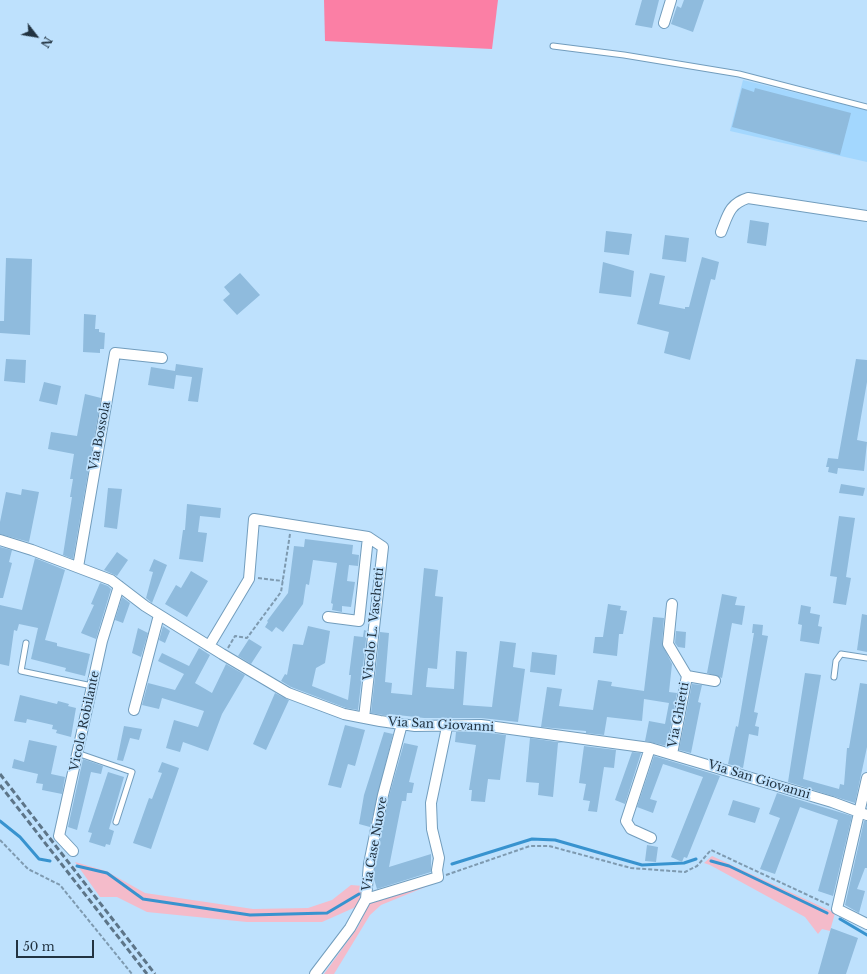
<!DOCTYPE html>
<style>
body{margin:0}
#map{position:relative;width:867px;height:974px;overflow:hidden;background:#bee1fd;font-family:"Libre Baskerville",serif}
canvas{display:block}
.north{position:absolute;left:16px;top:16px;width:40px;height:40px;-webkit-text-stroke:3px #bee1fd;paint-order:stroke;rotate:121deg;font-size:11px;font-weight:700;line-height:16px;text-align:center;color:#223341}
.north::after{content:'';display:block;margin:auto;width:14px;height:18px;background:#223341;clip-path:polygon(50% 0,100% 100%,50% 72%,0 100%)}
.scale{position:absolute;left:16px;top:940px;width:78px;height:18px;box-sizing:border-box;border:2px solid #223341;border-top:0;padding-left:5px;font-size:12px;line-height:14px;white-space:nowrap;color:#223341;-webkit-text-stroke:3px #bee1fd;paint-order:stroke}
</style>
<div id="map">
<canvas width="867" height="974"></canvas>
<div class="north">N</div>
<div class="scale">50 m</div>
</div>
<script>
const context = document.querySelector('canvas').getContext('2d');
context.lineJoin = 'round';
function paint(path, color) { context.fillStyle = color; context.fill(path, 'evenodd'); }
function strokePath(path, color, width, dash) { context.strokeStyle = color; context.lineWidth = width; context.lineCap = dash ? 'butt' : 'round'; context.setLineDash(dash || []); context.stroke(path); }
function drawText(font, color, halo, rows, align = 'center') {
  context.font = font + ' "Libre Baskerville",serif'; context.lineWidth = 3.5; context.setLineDash([]); context.textBaseline = 'middle'; context.strokeStyle = halo; context.fillStyle = color; for (const [text, x, y, turn = 0] of rows) {
    context.save(); context.translate(x, y); context.rotate((+turn || 0) * Math.PI / 180); context.textAlign = isNaN(turn) ? turn : align; if (halo) context.strokeText(text, 0, 0); context.fillText(text, 0, 0); context.restore();
  }
}
const built = new Path2D(`
 M743,80l124,30v52l-137,-31z`);
const green = new Path2D(`
 M712,856l123,57 -5,18 -8,-2 -4,5 -13,-17 -95,-52 -6,-2z
 M75,862l31,9 39,22 108,16 55,-1 24,-8 19,-15 12,1 -5,20 -36,16h-75l-100,-10 -30,-15h-17z
 M440,881l-59,24 -11,10 -36,59h-10l34,-47 12,-25z`);
const forest = new Path2D(`
 M324,0h174l-6,49 -167,-8z`);
const stream = new Path2D(`
 M0,821l20,16 19,22 11,2
 M711,861l18,5 98,47
 M452,864l80,-25 23,1 87,25 42,-2 12,-4
 M77,866l30,7 36,26 107,16 77,-2 32,-19
 M840,919l27,16`);
const building = new Path2D(`
 M642,0h17l-7,28 -17,-3z
 M684,0h20l-11,32 -22,-8 6,-18 4,2z
 M742,88l12,4 1,-4 96,25 -11,42 -108,-28z
 M750,220l19,3 -3,23 -19,-3z
 M606,231l26,3 -3,21 -25,-3z
 M665,235l24,3 -3,24 -24,-3z
 M702,257l17,5 -4,18 -4,-1 -21,81 -26,-7 5,-21 -32,-8 13,-51 15,3 -6,28 26,5v-2h4z
 M6,258l26,1 -2,76 -30,-2v-12h4z
 M603,262l31,9 -3,26 -32,-4z
 M240,273l20,22 -23,20 -14,-15 7,-6 -6,-7z
 M84,314l12,1 -1,14h4v3l6,1 -1,16h-4v4l-17,-1z
 M6,359l20,1 -1,23 -21,-2z
 M856,359l11,1v22l-10,58 10,2 -3,29 -26,-3 -1,6 -9,-2 1,-5h-3l2,-9 10,1z
 M176,364l27,4 -5,34 -10,-1 4,-24 -16,-2 -2,14 -26,-4 3,-18 24,4z
 M44,382l17,4 -4,19 -18,-4z
 M85,394l16,4 -28,161 -10,-4 9,-58h-2l3,-18h-3l4,-25 -26,-5 3,-17 26,4z
 M841,484l24,4 -2,8 -24,-3z
 M108,488l14,1 -5,40 -13,-2z
 M22,489l17,3 -10,50 -29,-8v-12l6,-30 15,3z
 M187,504l34,4 -1,10 -20,-2 -2,16 9,1 -4,29 -24,-3 4,-29h2z
 M839,516l16,2 -9,59 5,1 -5,27 -13,-2 4,-26 -7,-1z
 M305,539l48,6 -1,9 7,1 -1,11 -9,-1 -2,16 8,1 -4,25 -9,-1v6l-10,-2 1,-6 -2,-1 6,-40 -24,-3 -4,25 -3,-1 -3,20 -20,28 -7,-5 -4,5 -7,-5 3,-5 -1,-1 21,-28 6,-47 10,1z
 M0,547l12,3 -3,12 3,1 -9,35h-3z
 M117,552l11,8 -11,16 -13,-6z
 M35,558l30,12 -20,70 12,3v3l33,8 -5,22 -20,-5 1,-3 -35,-9 7,-31 -19,-4 -2,7 -3,-1 -5,36 -9,-2v-59l22,5z
 M154,559l13,6 -15,38 -6,-5 7,-26 -4,-1z
 M424,568l14,2 -3,26 8,1 -6,72 -9,-1 -2,19 28,2 2,-38 11,1 -4,53 29,2 8,-66 16,2 -3,24 12,2 -7,53 -37,-4h-57l-35,-4v2l-18,-3 9,-81 9,1 -4,49 7,1 -1,10 21,2z
 M191,571l17,10 -21,36 -22,-13 11,-19 5,3z
 M100,583l8,3 3,3 -15,50 -15,-6 13,-28 -3,-1z
 M722,594l15,3 -2,8 10,1 -3,19 -10,-2 -10,55 -15,-5z
 M122,597l8,6 -7,20 -8,-3z
 M608,604l13,2 -1,4 7,1 -4,23h-4l-2,22 -24,-3 2,-16h8z
 M801,605l10,2 -1,6 10,2 -2,11 4,1 -3,17 -19,-3 2,-16 -4,-1z
 M862,614l5,1v37l-10,-2z
 M653,617l11,1 -2,26 10,20 -3,28 8,1 -10,53 -22,-5 4,-20 16,3 4,-21 -25,-4 -2,22 -35,-4 -3,18 -18,-2v-2l-45,-4 6,-40 15,2 -3,17 34,4 5,-30 14,2 -1,4 33,5z
 M753,624l10,1 -1,10 6,1 -14,76 4,1 -3,13 4,1 -1,9 -9,-2 -6,34 -15,-4 8,-38 2,1 3,-17 13,-77h-2z
 M163,626l7,5 -5,12 -6,-3z
 M308,626l22,5 -5,32 -9,5 -4,18 36,14 3,-25h-2l5,-39 9,1 1,-7 3,1 -9,79 -12,-2 -55,-21 -10,-6 4,-7 2,1 6,-31 10,1z
 M138,628l10,5 -7,24 -9,-4z
 M676,631l10,1 -1,16 -7,-1 -3,-4z
 M249,639l13,8 -11,17 -13,-8z
 M199,648l11,7 -15,28 17,10 14,-29 19,11 -23,39 -14,37 -25,-9 -3,10 -14,-4 8,-28 24,7 6,-16 -42,-13 -3,11 -17,-4 6,-22 27,7 9,-16 -26,-13 4,-8 27,13z
 M532,652l25,3 -2,20 -25,-3z
 M805,673l16,2 -18,104 36,10 1,-5 4,1 3,-37h2l11,-65 7,1v63l-12,56 -67,-21z
 M692,684l10,1 -4,17 3,1 -10,50 -12,-3z
 M275,693l14,7 -23,50 -13,-6z
 M20,695l37,9 1,-3 11,3 -1,2 8,2 -5,29 -15,-4 1,-3 -5,-1 1,-4 -26,-6 -1,4 -12,-2z
 M345,725l20,5 -10,36 -7,-2 -7,24 -13,-3z
 M124,726l18,3 -3,11 -9,-2 -7,23 -6,-1z
 M384,732l9,2 -23,93 -11,-3 5,-29z
 M456,732h25l25,3 -6,45 -12,-1 -3,23 -14,-1 1,-11h-3l7,-45 -21,-3z
 M530,738l34,5h-6l-5,54 -15,-2 1,-12 -13,-1z
 M29,740l28,6 -6,28 14,3 -3,17 -20,-4 1,-6 -7,-1 2,-9 -26,-6 2,-9 10,3z
 M404,743l14,3 -9,36 5,1 -2,10h-5l-1,8h-4l-13,66 42,-13v18l-54,17 -3,-10 1,-14 14,-69z
 M584,746l32,4 -2,18 -10,-1 -7,45 -9,-1 2,-10 -7,-1 3,-16 -7,-1z
 M632,752l9,1 -16,51 -10,-4z
 M654,756l66,20 -33,82 -3,-1 -2,5 -11,-5 32,-80 -40,-13 -13,35 7,2 -4,12 -16,-6z
 M83,759l20,7 -2,8 -10,-2 -14,58 -9,-3z
 M162,762l17,6 -28,81 -18,-6 16,-45 3,1 10,-26 -4,-1z
 M108,772l16,5 -15,52 5,2 -4,14 -4,-1 -1,3 -16,-5 3,-9 -4,-1z
 M777,793l75,23 -19,80 -15,-5 20,-71 -38,-13 -25,67 -15,-5 20,-51 -11,-4z
 M733,800l27,8 -5,15 -27,-8z
 M864,821h3v47h-2l-8,21 8,2 -6,22 -14,-8z
 M647,845l11,2 -2,15 -11,-1z
 M831,928l27,10 -12,36h-28z`);
const path = new Path2D(`
 M258,578l25,3
 M228,648l7,-12 12,2 34,-46 9,-58
 M0,840l28,29 32,16 72,89
 M446,875l84,-29h19l82,22 54,4 12,-6 14,-16 118,55`);
const lane = new Path2D(`
 M553,46l71,9 115,19 128,33
 M26,643l-5,28 71,15
 M834,677l2,-16 5,-7 26,4
 M77,753l55,19 -16,50`);
const street = new Path2D(`
 M664,23l7,-23
 M721,232c7,-17 8,-28 27,-34l119,18
 M0,540l32,10 79,30 34,26 77,48 66,39 56,21 36,7 35,5 66,-1 169,23 182,54 35,13
 M78,567l37,-214 47,5
 M672,604l-4,40 19,32 28,5
 M209,646l40,-67 5,-60 114,18 -9,84 -31,-4
 M134,710l25,-95
 M364,718l19,-171 -15,-10
 M650,748l-24,73 5,8 20,9
 M672,754l15,-78
 M867,778l-30,131 30,15
 M73,851l-14,-15 43,-195 17,-55
 M366,899l72,-22 -1,-7 2,-12 -7,-29 -1,-26 16,-76
 M315,974l35,-46 16,-29 3,-35 14,-69 19,-71`);
const rail = new Path2D(`
 M0,774l155,200
 M0,785l147,189`);
const streetNames = [
 ["Via Bossola",100,436,-79],
 ["Vicolo L. Vaschetti",374,624,-84],
 ["Via Ghietti",679,715,-79],
 ["Vicolo Robilante",85,721,-78],
 ["Via San Giovanni",441,725,3],
 ["Via San Giovanni",759,780,17],
 ["Via Case Nuove",375,844,-80]
];
paint(built, '#a3d7fe');
paint(green, '#f4bbca');
paint(forest, '#fb7fa5');
strokePath(stream, '#3893cf', 3);
paint(building, '#8fbbdd');
strokePath(lane, '#729dbd', 7);
strokePath(street, '#729dbd', 12);
strokePath(path, '#7e9ab0', 2, [4, 2]);
strokePath(lane, '#fff', 5);
strokePath(street, '#fff', 10);
strokePath(rail, '#5d7588', 3, [6, 3]);
drawText('12px', '#223341', '#bee1fd', streetNames);
</script>
